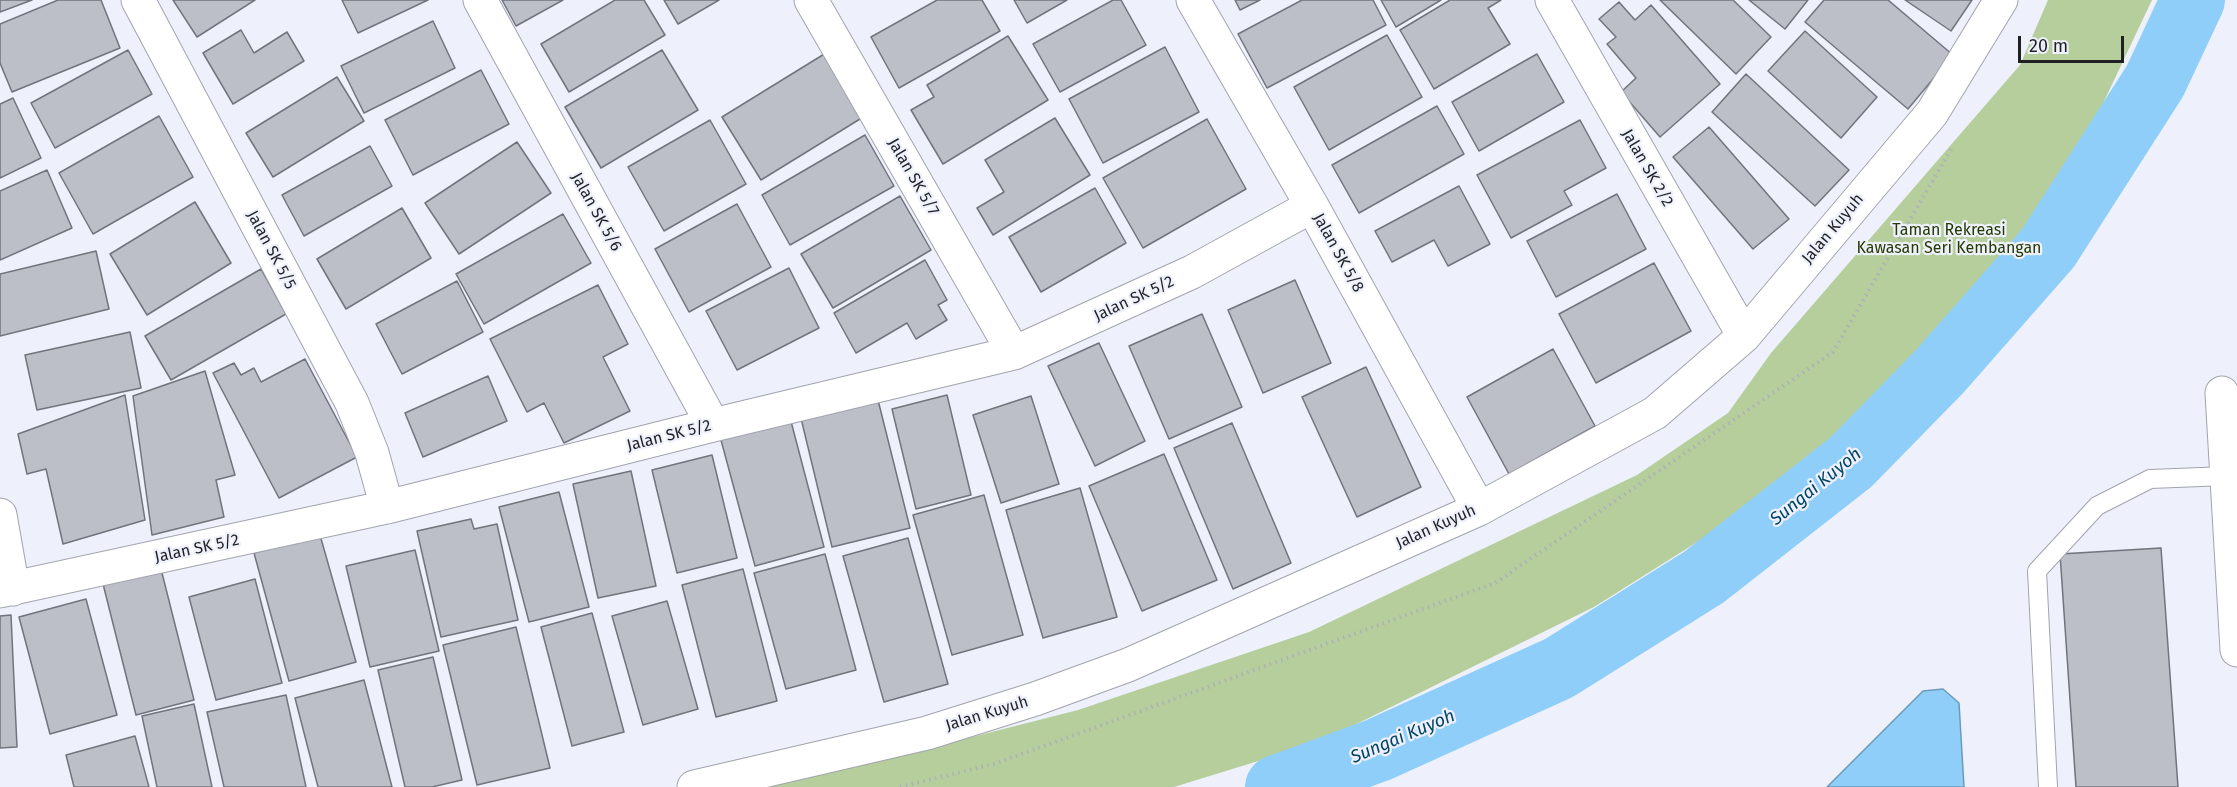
<!DOCTYPE html>
<style>
body{margin:0}
#map{position:relative;width:2237px;height:787px;overflow:hidden;background:#eef1fb;font-family:"Fira Sans",sans-serif}
canvas{display:block}
.scale{position:absolute;left:2018px;top:36px;width:106px;height:27px;box-sizing:border-box;border:3px solid #1f2024;border-top:0;padding-left:8px;font-size:18px;line-height:21px;white-space:nowrap;color:#1f2024;-webkit-text-stroke:4px #eef1fb;paint-order:stroke}
</style>
<div id="map">
<canvas width="2237" height="787"></canvas>
<div class="scale">20 m</div>
</div>
<script>
const context = document.querySelector('canvas').getContext('2d');
context.lineJoin = 'round';
function paint(path, color) { context.fillStyle = color; context.fill(path, 'evenodd'); }
function strokePath(path, color, width, dash) { context.strokeStyle = color; context.lineWidth = width; context.lineCap = dash ? 'butt' : 'round'; context.setLineDash(dash || []); context.stroke(path); }
function drawText(font, color, halo, rows, align = 'center') {
  context.font = font + ' "Fira Sans",sans-serif'; context.lineWidth = 4.5; context.setLineDash([]); context.textBaseline = 'middle'; context.strokeStyle = halo; context.fillStyle = color; for (const [text, x, y, turn = 0] of rows) {
    context.save(); context.translate(x, y); context.rotate((+turn || 0) * Math.PI / 180); context.textAlign = isNaN(turn) ? turn : align; if (halo) context.strokeText(text, 0, 0); context.fillText(text, 0, 0); context.restore();
  }
}
const green = new Path2D(`
 M2048,0h104l-62,131 -94,147 -186,193 -216,136 -274,135 -146,45h-434l130,-24 208,-53 231,-78 328,-157 91,-62 43,-60 249,-288z`);
const water = new Path2D(`
 M1943,689l16,14 5,84h-137l96,-96z`);
const river = new Path2D(`
 M1277,787l101,-37 181,-82 145,-91 147,-115 89,-91 108,-123 107,-167 38,-81`);
const building = new Path2D(`
 M0,0h32l-32,12z
 M58,0h43l19,48 -108,44 -12,-29v-39z
 M173,0h82l-58,37z
 M342,0h86l-70,33z
 M502,0h61l-47,26z
 M615,0h29l21,35 -96,57 -28,-48z
 M664,0h55l-41,24z
 M937,0h45l18,31 -101,57 -28,-51z
 M1014,0h53l-40,23z
 M1113,0h8l25,45 -86,47 -27,-48z
 M1235,0h25l-20,10z
 M1302,0h71l13,25 -119,63 -29,-54z
 M1381,0h60l-45,27z
 M1450,0h51l-13,8 22,36 -76,45 -34,-59z
 M1660,0h73l38,37 -35,37z
 M1749,0h59l-23,29z
 M1824,0h64l65,55 -45,54 -103,-87z
 M1905,0h67l-21,31z
 M1619,2l16,18 16,-15 69,79 -60,53 -39,-45 15,-14 -29,-34 9,-7 -17,-18z
 M433,21l22,47 -91,45 -23,-47z
 M241,30l13,23 33,-21 17,29 -71,43 -30,-51z
 M1805,31l72,66 -36,41 -73,-67z
 M1387,35l35,62 -93,53 -35,-63z
 M1008,36l40,64 -105,64 -32,-54 23,-13 -7,-12z
 M1165,47l34,65 -96,51 -34,-64z
 M834,48l39,63 -112,69 -39,-63z
 M128,50l24,44 -97,54 -24,-45z
 M662,50l36,60 -97,58 -36,-61z
 M1537,54l27,48 -85,49 -27,-49z
 M481,70l28,54 -96,51 -28,-55z
 M1746,74l103,96 -34,36 -103,-94z
 M337,77l27,44 -91,56 -27,-44z
 M13,98l28,60 -41,20v-74z
 M1437,106l27,48 -105,59 -27,-48z
 M159,116l34,61 -100,57 -34,-61z
 M1055,118l35,57 -97,60 -16,-27 27,-16 -19,-32z
 M1207,119l39,70 -103,59 -40,-70z
 M710,120l36,64 -82,47 -36,-64z
 M1580,120l26,48 -42,23 8,14 -61,33 -34,-63z
 M1709,127l80,92 -36,30 -80,-92z
 M865,135l29,51 -104,59 -28,-50z
 M517,142l34,51 -92,61 -34,-51z
 M370,146l22,40 -88,50 -22,-41z
 M47,170l25,58 -72,32v-69z
 M1459,186l31,58 -42,22 -14,-26 -42,22 -17,-31z
 M1095,188l31,55 -85,49 -32,-55z
 M1617,194l29,55 -90,48 -29,-56z
 M900,196l31,54 -98,58 -32,-54z
 M195,202l36,61 -84,52 -37,-61z
 M737,204l34,63 -82,45 -34,-63z
 M402,208l29,50 -85,51 -29,-50z
 M563,214l28,49 -107,61 -28,-50z
 M96,251l13,58 -109,27v-62z
 M925,260l22,40 -9,5 9,15 -31,19 -9,-16 -51,30 -22,-40z
 M1654,263l37,68 -95,52 -37,-69z
 M789,268l30,60 -82,42 -31,-59z
 M261,269l25,45 -115,66 -26,-44z
 M1295,280l36,83 -68,30 -35,-83z
 M457,281l26,51 -81,42 -26,-50z
 M598,285l30,59 -25,13 27,54 -66,32 -20,-40 -17,9 -37,-73z
 M1202,314l40,93 -73,32 -40,-93z
 M130,332l11,56 -104,22 -12,-55z
 M1099,343l46,98 -50,25 -47,-100z
 M1553,349l42,77 -86,48 -42,-77z
 M305,359l52,98 -78,41 -66,-125 21,-10 7,12 13,-7 7,14z
 M1366,367l55,120 -64,30 -55,-120z
 M205,371l30,104 -19,5 8,37 -72,18 -19,-139z
 M488,376l19,45 -84,36 -18,-44z
 M876,392l34,136 -78,19 -33,-137z
 M125,395l20,125 -82,24 -17,-75 -19,5 -9,-40z
 M947,395l24,100 -55,14 -24,-100z
 M1031,396l28,88 -58,19 -28,-88z
 M788,410l36,137 -69,19 -37,-137z
 M1232,423l59,140 -58,26 -59,-141z
 M1164,454l53,126 -75,31 -53,-125z
 M712,455l25,103 -60,15 -25,-103z
 M631,471l25,115 -58,12 -25,-114z
 M1080,488l37,129 -74,21 -37,-128z
 M559,492l30,115 -60,15 -30,-115z
 M984,495l39,140 -71,20 -39,-140z
 M471,519l3,10 23,-5 21,96 -77,17 -24,-106z
 M320,535l36,127 -67,19 -35,-128z
 M908,538l40,146 -64,18 -41,-146z
 M2161,548l17,239h-102l-16,-233z
 M415,550l24,101 -69,16 -24,-101z
 M825,554l31,116 -70,19 -32,-116z
 M160,565l34,135 -58,15 -34,-135z
 M743,569l34,132 -61,16 -34,-132z
 M255,579l27,104 -66,17 -27,-103z
 M86,599l31,116 -67,19 -31,-117z
 M667,601l31,108 -55,16 -31,-109z
 M592,613l32,119 -52,14 -31,-119z
 M11,615l6,132 -17,1v-132z
 M516,627l34,141 -73,17 -34,-140z
 M433,657l29,123 -30,7h-27l-27,-117z
 M364,680l28,107h-74l-23,-89z
 M286,695l20,92h-82l-17,-75z
 M194,704l18,83h-55l-15,-71z
 M135,736l14,51h-75l-8,-32z`);
const path = new Path2D(`
 M900,787l94,-23 501,-181 338,-231 120,-206`);
const lane = new Path2D(`
 M2048,787l-11,-216 60,-65 53,-27 77,-3`);
const street = new Path2D(`
 M138,0l214,403 20,50 15,54
 M480,0l233,425
 M811,0l203,353
 M1193,0l119,206 167,303
 M1552,0l192,336
 M2222,393l15,257
 M0,515l13,74
 M0,591l387,-84 326,-82 301,-72 178,-81 120,-66
 M694,787l233,-54 108,-34 93,-34 351,-156 176,-96 89,-77 188,-223 69,-113`);
const streetNames = [
 ["Jalan SK 2/2",1647,168,60],
 ["Jalan SK 5/7",913,177,60],
 ["Jalan SK 5/6",596,212,61],
 ["Jalan Kuyuh",1833,229,-50],
 ["Jalan SK 5/5",271,250,62],
 ["Jalan SK 5/8",1338,253,61],
 ["Jalan SK 5/2",1134,299,-25],
 ["Jalan SK 5/2",669,436,-14],
 ["Jalan Kuyuh",1436,527,-24],
 ["Jalan SK 5/2",197,549,-12],
 ["Jalan Kuyuh",987,714,-17]
];
const parkNames = [
 ["Taman Rekreasi",1949,231],
 ["Kawasan Seri Kembangan",1949,249]
];
const waterNames = [
 ["Sungai Kuyoh",1816,487,-39],
 ["Sungai Kuyoh",1403,737,-23]
];
paint(green, '#b6ce9c');
paint(water, '#8fcef9');
strokePath(water, '#6d9ab9', 1.5);
strokePath(river, '#8fcef9', 64);
paint(building, '#bcbfc8');
strokePath(building, '#71747c', 1.5);
strokePath(lane, '#a1a4ad', 20);
strokePath(street, '#a1a4ad', 35);
strokePath(path, '#aeb0b8', 4, [1.5, 4.5]);
strokePath(lane, '#fff', 18);
strokePath(street, '#fff', 33);
drawText('16px', '#1f2024', '#eef1fb', streetNames);
drawText('16px', '#253a01', '#eef1fb', parkNames);
drawText('italic 18px', '#004568', '#eef1fb', waterNames);
</script>
